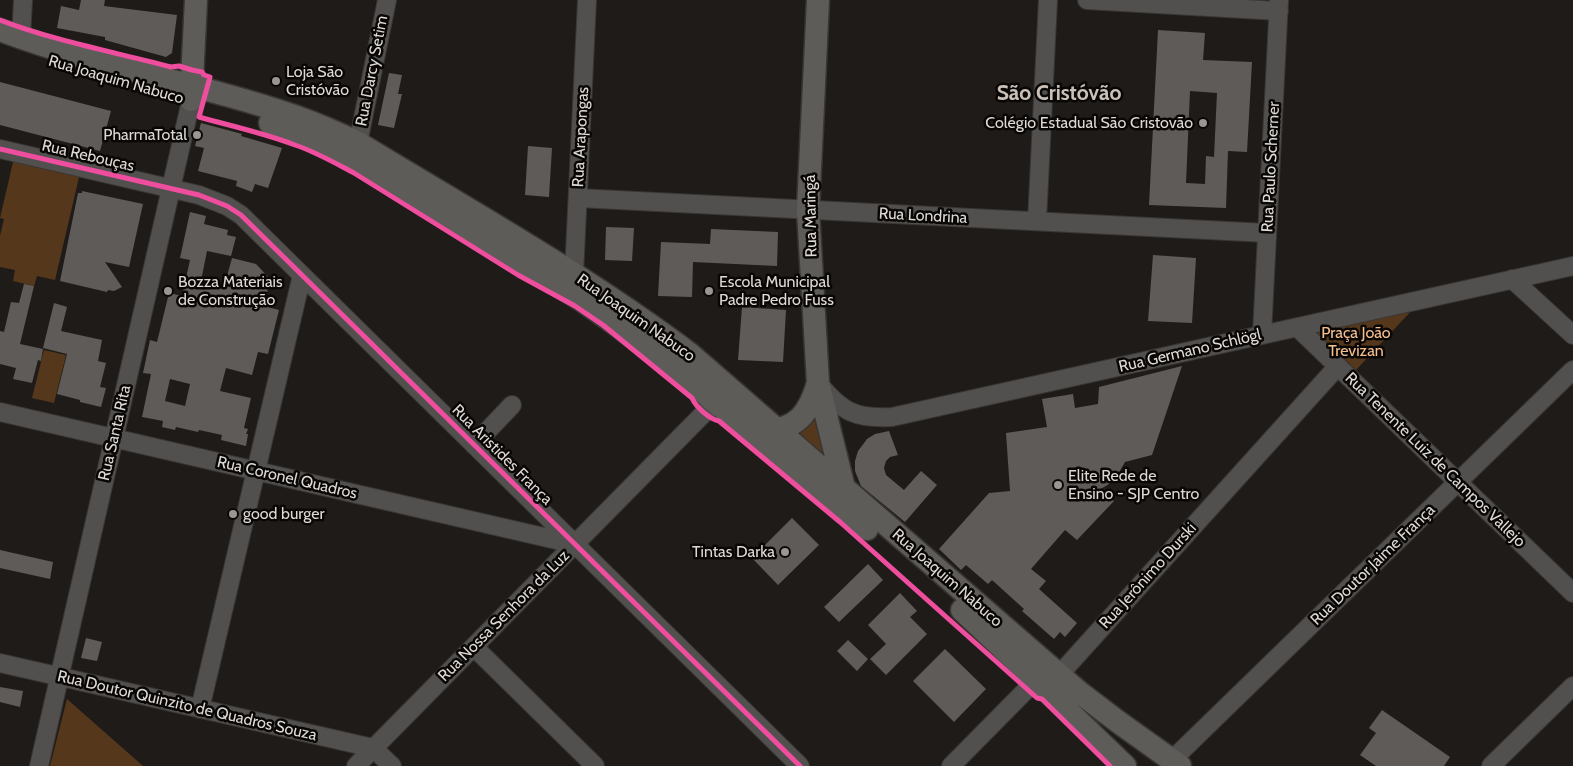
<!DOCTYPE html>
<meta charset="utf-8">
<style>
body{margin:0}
canvas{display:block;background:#1f1b18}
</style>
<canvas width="1573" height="766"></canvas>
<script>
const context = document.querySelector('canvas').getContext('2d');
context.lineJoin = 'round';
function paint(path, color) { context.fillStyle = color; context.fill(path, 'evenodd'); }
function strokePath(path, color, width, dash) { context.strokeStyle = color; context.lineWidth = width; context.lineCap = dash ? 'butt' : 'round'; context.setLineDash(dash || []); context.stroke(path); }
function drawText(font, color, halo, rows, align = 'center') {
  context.font = font + ' Cabin,sans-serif'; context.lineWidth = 5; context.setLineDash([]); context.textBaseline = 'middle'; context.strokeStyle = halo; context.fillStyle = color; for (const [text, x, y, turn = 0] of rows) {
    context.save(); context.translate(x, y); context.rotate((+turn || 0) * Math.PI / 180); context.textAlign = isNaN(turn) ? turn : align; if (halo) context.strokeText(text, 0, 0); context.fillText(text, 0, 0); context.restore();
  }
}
const green = new Path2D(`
 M14,158l66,15 -25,107 -18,-4 -3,10 -21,-5 2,-11 -15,-3v-31l4,-17 -4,-1z
 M1414,308l-58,62 -40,-38z
 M44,350l22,5 -12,48 -22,-5z
 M819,410l12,51 -37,-32z
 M67,699l76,67h-93z`);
const building = new Path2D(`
 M81,0h24l-1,6 73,9 -5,38 -6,4 -61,-17v-3l-48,-9 4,-22 18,4z
 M1158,30l47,3 -2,27 49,2 -5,90 -19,-1 -2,57 -77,-3zM1190,91l27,2 -3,64 -8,-1 -1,28 -19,-1z
 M389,73l13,2 -4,19h4l-8,34 -16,-3z
 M0,82l111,29 -11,40 -100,-26z
 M201,123l41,11 -1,2 41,12 -14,40 -13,-4 -3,8 -16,-6 1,-5 -39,-10 6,-23 -9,-2z
 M528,146l24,2 -3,49 -24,-2z
 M82,191l61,13 -14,63 -24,-5 17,25 -8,4 -6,-1 -1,2 -47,-11 18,-88h4z
 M190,212l16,4 -2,8 24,6 -1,5 9,2 -5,19 -24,-5 -6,30 23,6 8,-29 24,6 14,15 -6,27 15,4 -11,44 -10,-2 -6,23 -26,-7 -6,23 31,7 -7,30 4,1 -2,5h2l-2,12 -25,-6 1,-5 -23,-5 -1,2 -22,-5 -1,3 -13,-3 1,-6 -21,-4 9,-43 -8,-1 7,-33 7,2 12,-49 13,3 8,-36 -10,-2zM170,379l20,5 -5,22 -20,-5z
 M606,227l28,1 -2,33 -27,-1z
 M711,229l67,3 -1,34 -84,-4 -1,35 -34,-1 3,-54 49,2z
 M1153,255l43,3 -4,65 -44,-2z
 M24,284l10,2 -14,58 23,5 -2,12 -3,-1 -6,23 -19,-4 3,-11 -16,-4v-33l4,1 7,-30 8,1z
 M54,303l13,4 -6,24 41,9 -4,21 8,2 -6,24 6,1 -5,19 -21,-5v-2l-23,-6 10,-40 -24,-6z
 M742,307l44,3 -3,52 -45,-2z
 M1182,366l-30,89 -27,7 -11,19 -15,9 15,11 -37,39 -12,-10 -34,39 15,12 -7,8 38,34 -12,14 -5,-5 -6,7 -32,-28 2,-2 -32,-29 -4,4 -22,-19 -5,5 -22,-21 50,-56 21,-2 -4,-58 41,-6 -5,-28 31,-5 2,14 23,-4 1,-17z
 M889,431l9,24 -8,2 -4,4 -2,7 2,7 18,15 17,-19 16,14 -32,37 -44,-36 -6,-15v-10l3,-10 9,-12 8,-5z
 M792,518l27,27 -41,40 -26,-27z
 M0,550l53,12 -3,17 -50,-11z
 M868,564l15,16 -44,42 -15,-15z
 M900,593l17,18 -7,6 17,17 -41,41 -16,-16 16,-15 -18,-19z
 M86,638l16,4 -5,19 -16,-3z
 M848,640l20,19 -11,12 -20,-20z
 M945,649l41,40 -32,33 -41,-41z
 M0,687l23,4 -3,16 -20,-5z
 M1382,710l68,47 -6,9h-68l-16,-11 16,-22 -7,-5z`);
const minor = new Path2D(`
 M1087,0l192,11
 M21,38l2,-38
 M358,143l29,-143
 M0,149l199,46 28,11 14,9 559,551
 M578,198l689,35
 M1037,221l11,-221
 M574,274l13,-274
 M1512,279l61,56
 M1297,327l276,266
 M1262,334l17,-334
 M819,384c23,28 37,35 73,33l681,-151
 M0,412l574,132
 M474,445l38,-40
 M474,647l121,119
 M0,663l373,85 19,18
 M1059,675l279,-309
 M200,709l102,-434
 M1172,760l401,-390
 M39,766l152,-665
 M356,766l359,-364
 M951,766l85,-86
 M1491,766l82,-80`);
const major = new Path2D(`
 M818,0l-10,210 10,173 26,105
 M0,30c73,28 151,44 226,65 47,13 88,26 132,48 112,68 227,132 332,211l389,338 38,29 63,45
 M191,100l5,-100
 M270,123c32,9 62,25 91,41l213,131c103,70 197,154 293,234
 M765,431c33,-2 44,-18 53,-48
 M962,610l74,70 89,86`);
const cycleway = new Path2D(`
 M0,20c55,21 114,32 171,47l8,-1 13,4 10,2 2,3 6,2 -11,40c32,9 65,16 96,28 21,7 40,18 59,28l164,102 57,31 28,19 89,73c4,9 17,21 27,23l121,101 197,176 5,1 68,67
 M0,149l199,46 28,11 14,9 559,551`);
const markers = [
 [276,81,5,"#9b9693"],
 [1203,123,5,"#9b9693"],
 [197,135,5,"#9b9693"],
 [168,291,5,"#9b9693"],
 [709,291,5,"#9b9693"],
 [1058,485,5,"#9b9693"],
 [233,514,5,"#9b9693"],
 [785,552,5,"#9b9693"]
];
const streetNames = [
 ["Rua Darcy Setim",372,71,-79],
 ["Rua Joaquim Nabuco",116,80,16],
 ["Rua Arapongas",581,137,-87],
 ["Rua Rebouças",88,156,13],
 ["Rua Paulo Scherner",1271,167,-87],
 ["Rua Maringá",811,216,-91],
 ["Rua Londrina",923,216,3],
 ["Rua Joaquim Nabuco",636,318,35],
 ["Rua Germano Schlögl",1190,351,-13],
 ["Rua Santa Rita",115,433,-77],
 ["Rua Aristides França",502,455,45],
 ["Rua Tenente Luiz de Campos Vallejo",1435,460,44],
 ["Rua Coronel Quadros",287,478,13],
 ["Rua Doutor Jaime França",1373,565,-44],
 ["Rua Jerônimo Durski",1148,576,-48],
 ["Rua Joaquim Nabuco",947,578,41],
 ["Rua Nossa Senhora da Luz",504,616,-45],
 ["Rua Doutor Quinzito de Quadros Souza",187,706,13]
];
const poiNames = [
 ["Loja São",286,72],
 ["Cristóvão",286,90],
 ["Colégio Estadual São Cristovão",1193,123,"right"],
 ["PharmaTotal",187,135,"right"],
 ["Bozza Materiais",178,282],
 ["de Construção",178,300],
 ["Escola Municipal",719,282],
 ["Padre Pedro Fuss",719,300],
 ["Elite Rede de",1068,476],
 ["Ensino - SJP Centro",1068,494],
 ["good burger",243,514],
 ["Tintas Darka",775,552,"right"]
];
const parkNames = [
 ["Praça João",1356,333],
 ["Trevizan",1356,351]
];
const districtNames = [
 ["São Cristóvão",1059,94]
];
paint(green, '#55381b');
paint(building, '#5f5b58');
strokePath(minor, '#393633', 20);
strokePath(major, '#393633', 25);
strokePath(minor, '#52504f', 18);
strokePath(major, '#5e5c59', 22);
strokePath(cycleway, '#ef4d9e', 5);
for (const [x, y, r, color] of markers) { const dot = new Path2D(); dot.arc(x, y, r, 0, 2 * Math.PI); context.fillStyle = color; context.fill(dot); strokePath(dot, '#090705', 2); }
drawText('16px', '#ded9d5', '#090705', streetNames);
drawText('16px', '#ded9d5', '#090705', poiNames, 'left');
drawText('16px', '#f6bf90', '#090705', parkNames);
drawText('bold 21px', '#cac0b8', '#090705', districtNames);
</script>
